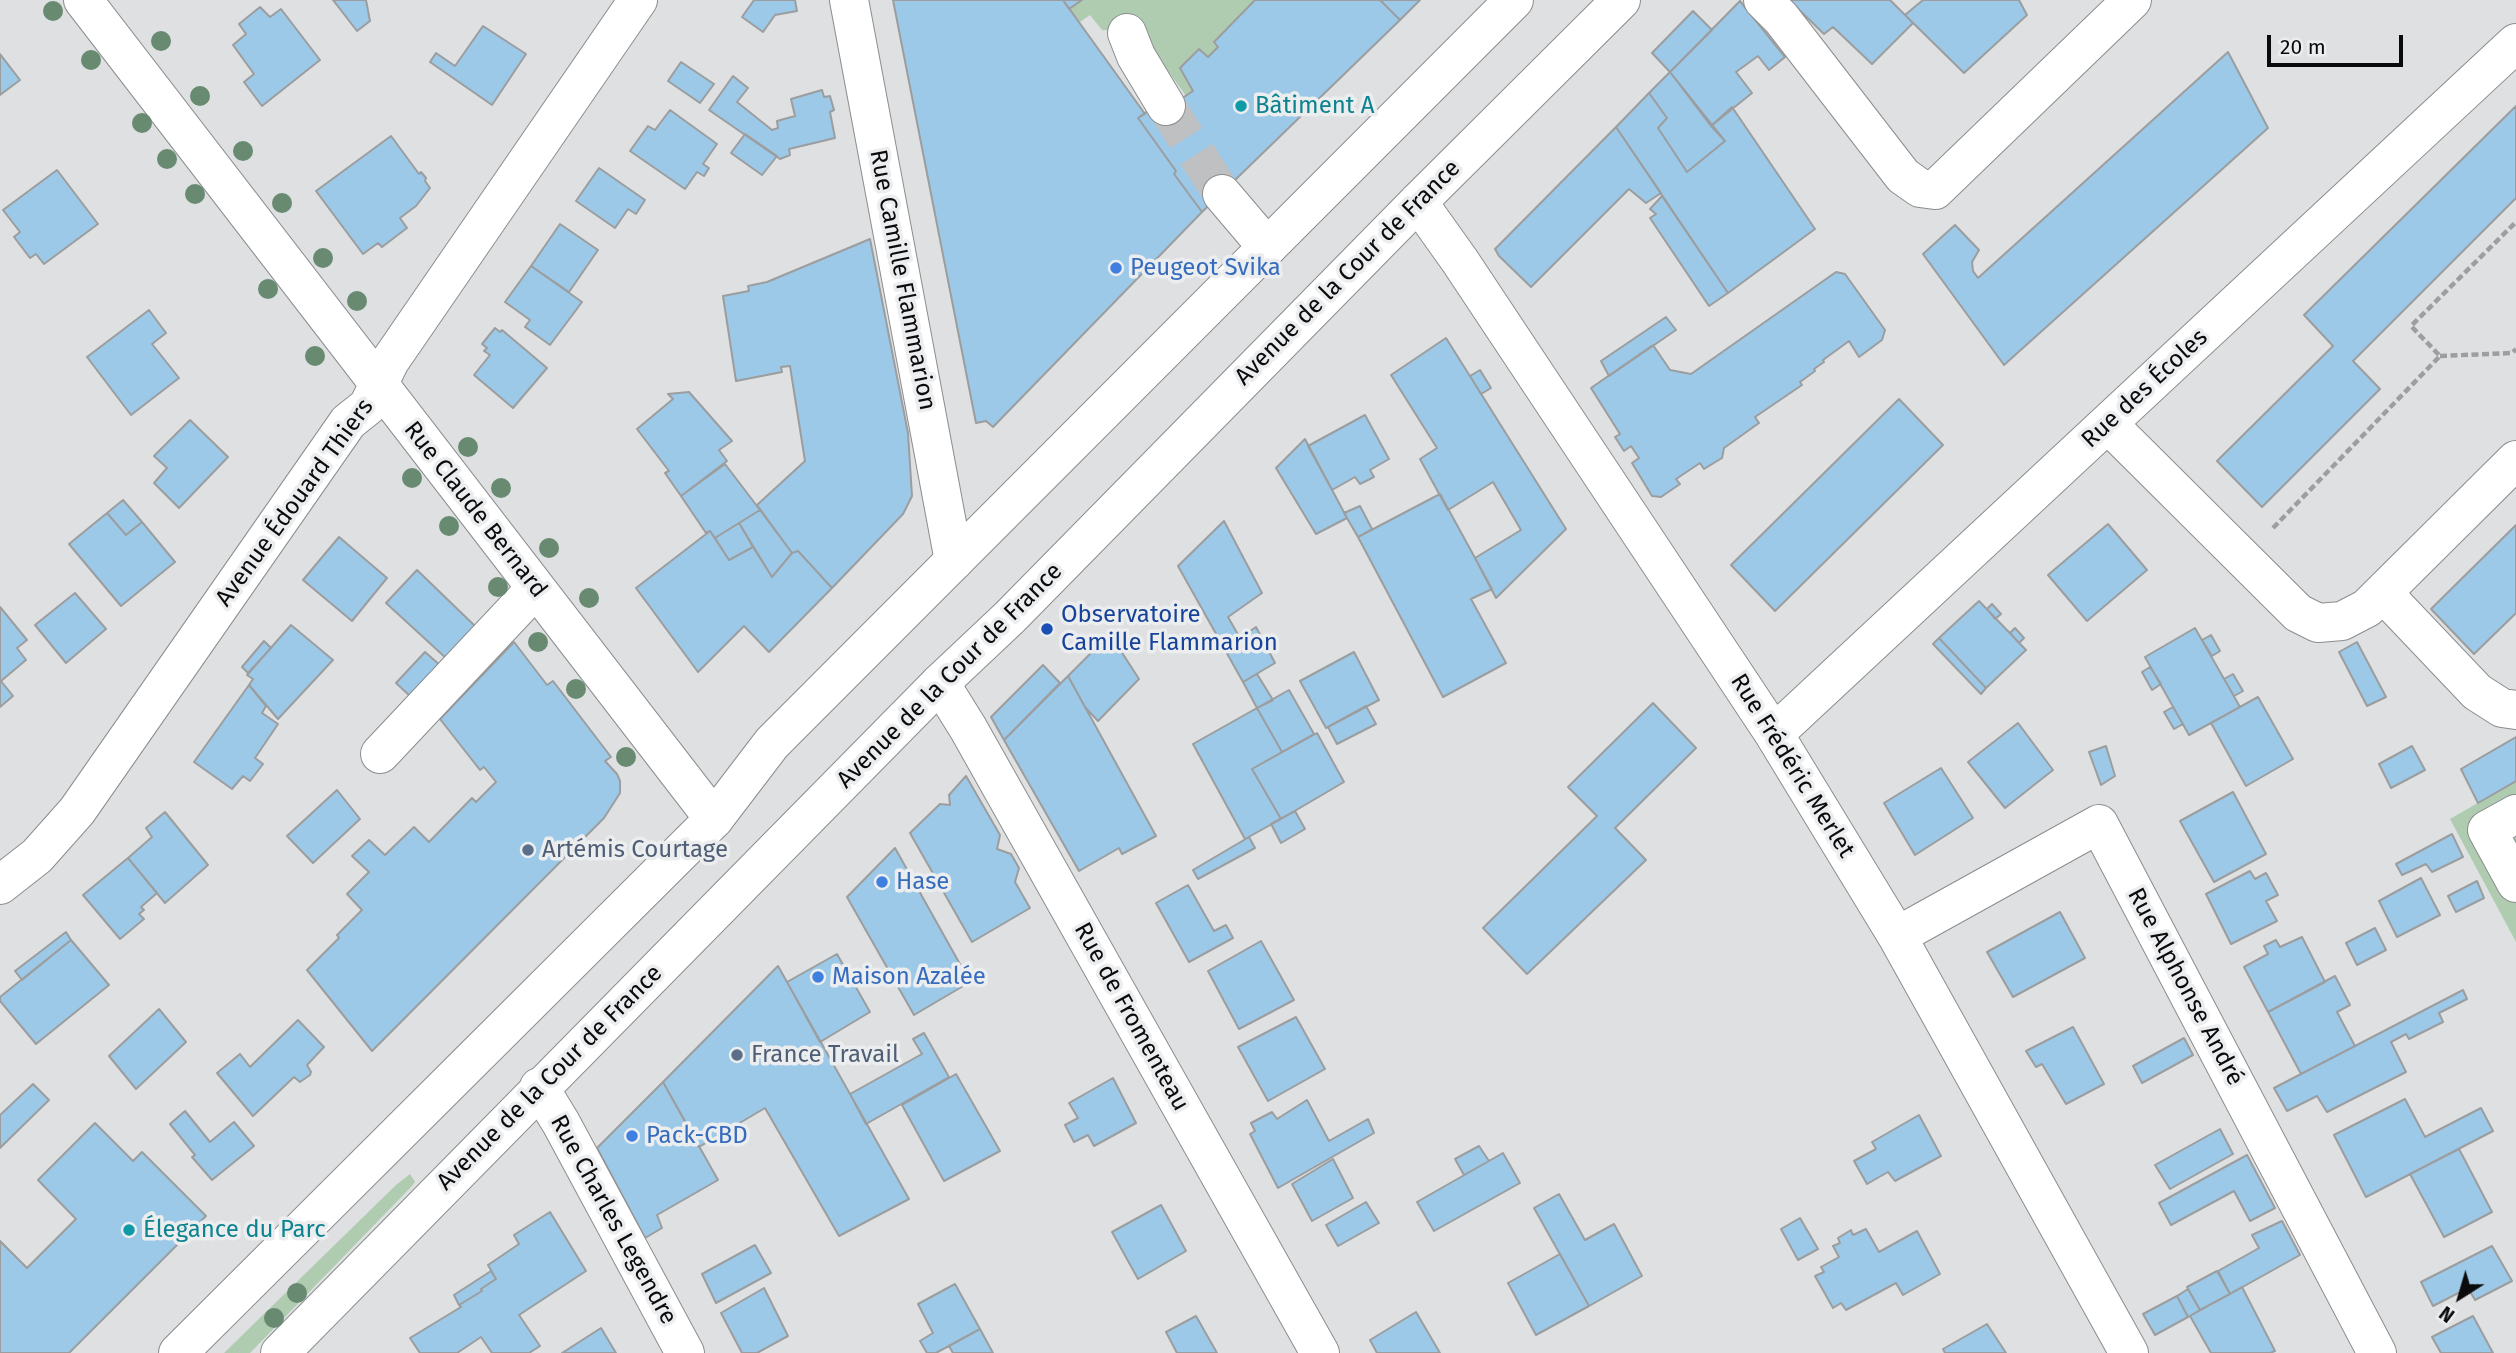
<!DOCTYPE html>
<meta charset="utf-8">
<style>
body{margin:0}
#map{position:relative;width:2516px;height:1353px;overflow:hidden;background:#dee0e1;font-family:"Fira Sans",sans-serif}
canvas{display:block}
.north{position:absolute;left:2425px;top:1262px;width:70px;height:70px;-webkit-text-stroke:5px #ebedef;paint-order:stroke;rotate:217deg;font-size:19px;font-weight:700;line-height:28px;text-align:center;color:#0b0b0c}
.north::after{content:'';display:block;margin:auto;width:24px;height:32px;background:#0b0b0c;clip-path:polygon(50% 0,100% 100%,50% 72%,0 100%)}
.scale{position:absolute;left:2267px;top:35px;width:136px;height:32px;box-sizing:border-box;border:4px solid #0b0b0c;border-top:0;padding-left:9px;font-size:21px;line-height:24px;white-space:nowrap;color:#0b0b0c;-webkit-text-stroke:5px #ebedef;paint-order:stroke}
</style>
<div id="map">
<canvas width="2516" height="1353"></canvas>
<div class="north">N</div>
<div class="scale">20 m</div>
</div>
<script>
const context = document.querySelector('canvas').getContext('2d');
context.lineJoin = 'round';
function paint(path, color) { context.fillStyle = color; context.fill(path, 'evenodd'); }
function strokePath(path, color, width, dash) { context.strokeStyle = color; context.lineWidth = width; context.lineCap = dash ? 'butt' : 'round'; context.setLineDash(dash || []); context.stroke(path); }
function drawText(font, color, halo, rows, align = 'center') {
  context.font = font + ' "Fira Sans",sans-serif'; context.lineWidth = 7; context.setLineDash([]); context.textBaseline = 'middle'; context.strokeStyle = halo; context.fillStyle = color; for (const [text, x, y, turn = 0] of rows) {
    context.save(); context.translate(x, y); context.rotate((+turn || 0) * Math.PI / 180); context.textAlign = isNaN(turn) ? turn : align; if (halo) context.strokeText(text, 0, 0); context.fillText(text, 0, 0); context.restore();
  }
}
const green = new Path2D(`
 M1082,0h173l-41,41 4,6 -10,10 -10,-8 -18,19 13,23 -7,5 -35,-49 -4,-17h-45l-12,-15 -10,7 -11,-13z
 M2516,781v161l-66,-123z
 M410,1174l5,8 -4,5 -161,166h-26l172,-168z`);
const building = new Path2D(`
 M333,0h33l4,21 -13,10z
 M754,0h41l2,11 -22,4 -12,17 -21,-15z
 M893,0h170l82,114 -7,4 38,53 -2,3 28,38 -209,215 -7,-6 -10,2z
 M1063,0h19l-13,9z
 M1255,0h125l20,20 -198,192 -28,-38 2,-3 -38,-53 22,-16 4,8 29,-19 -13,-23 19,-19 9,8 10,-10 -4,-5z
 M1380,0h40l-20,20z
 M1789,0h101l23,23 -41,41 -39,-37 -9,7z
 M1923,0h96l8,15 -63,58 -59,-58z
 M1740,1l45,56 -16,13 -11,-14 -22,16 16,21 -41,33 -41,-54z
 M260,7l10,10 11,-8 39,51 -58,46 -18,-24 10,-8 -21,-29 13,-11 -7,-10z
 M1693,11l19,19 -42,42 -18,-19z
 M483,26l43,28 -34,51 -62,-43 6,-9 19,13z
 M2228,52l40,76 -264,237 -81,-111 32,-29 24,25 -7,12 1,9 5,7z
 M0,54l20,26 -20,15z
 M681,62l33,22 -14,19 -32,-22z
 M1670,72l55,69 -38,31 -29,-44 9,-10 -18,-25z
 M733,76l15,12 -11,14 35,28 6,-2 -1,-7 18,-5 -4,-17 31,-9 2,7 6,-1 4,14 -4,2 5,26 -46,11 1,6 -10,4 -71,-49z
 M1649,93l18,25 -9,10 29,44 38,-31 -14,-15 21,-19 83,122 -87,64 -112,-166z
 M2516,106v92l-163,163 27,28 -118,118 -45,-46 116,-115 -29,-31z
 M670,110l47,34 -14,20 6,4 -5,8 -7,-4 -12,17 -55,-38 18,-25 7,4z
 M1616,127l45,66 -15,10 -17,-14 -98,98 -32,-31 -4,-7z
 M745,134l32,22 -15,19 -31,-22z
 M391,136l28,38 2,-2 5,6 -1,3 5,7 -14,18 -16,12 7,10 -25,19 -4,-4 -15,11 -47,-63z
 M599,168l46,32 -9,14 -8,-5 -13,19 -39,-27z
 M57,170l41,54 -54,40 -8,-10 -6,4 -16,-21 6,-5 -17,-22z
 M1662,196l66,97 -19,13 -59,-88 6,-4 -6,-5z
 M560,224l38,26 -29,42 -38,-26z
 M870,239l38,194 4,63 -9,18 -71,74 -34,-37 -6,2 -35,-48 48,-44 -15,-95 -9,1 1,5 -46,9 -13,-85 26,-5 -1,-5 19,-4z
 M531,266l51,36 -32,43 -25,-18 5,-7 -25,-18z
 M1836,272l9,2 40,56 -3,10 -23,17 -10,-16 -26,19 1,2 -10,7 1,2 -15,11 2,3 -47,32 4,6 -35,25 -2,10 -18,11 -4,-6 -24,16 4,5 -19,13 -9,-1 -20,-33 7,-5 -8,-12 -7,5 -9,-14 5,-3 -29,-46 62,-43 17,25 21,4z
 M149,310l17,23 -14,11 27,34 -48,37 -44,-58z
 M1666,317l10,13 -67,46 -8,-15z
 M495,328l5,4 2,-2 45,38 -34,40 -39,-33 16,-20 -6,-4 3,-3 -5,-4z
 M1446,338l120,191 -70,69 -21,-40 46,-28 -28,-48 -45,28 -28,-51 17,-11 -46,-73z
 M1480,370l11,18 -10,6 -11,-18z
 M689,392l43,49 -13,9 8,11 -46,35 -16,-23 4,-2 -32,-42 36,-30 -5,-5z
 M1899,399l44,46 -168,166 -44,-46z
 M1365,415l24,44 -19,11 4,7 -14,7 -5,-7 -23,13 -24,-44z
 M190,420l38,37 -49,51 -25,-25 13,-15 -13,-12z
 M1305,439l42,79 -31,16 -40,-66z
 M725,464l35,46 -45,28 -5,-7 -4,2 -25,-37z
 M1440,494l52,95 -21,10 35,64 -63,34 -85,-160z
 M123,500l19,22 -16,13 -19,-22z
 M1360,506l12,23 -14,8 -14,-24z
 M760,510l32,43 -20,24 -33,-54z
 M107,513l19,22 16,-13 33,40 -54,44 -52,-62z
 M1224,521l38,72 -34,24 12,21 16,-11 19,36 -32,19 -65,-116z
 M739,523l14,24 -24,13 -14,-22z
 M2108,524l39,46 -60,51 -39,-46z
 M2516,525v88l-42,41 -43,-45z
 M710,531l19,29 24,-13 19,30 20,-24 6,-2 34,37 -63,64 -25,-26 -46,46 -62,-84z
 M339,537l48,41 -35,43 -49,-41z
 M417,570l59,57 -29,32 -61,-56z
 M75,593l31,36 -40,34 -31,-38z
 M1979,601l47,49 -40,38 -47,-50z
 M1992,604l9,10 -6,5 -8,-10z
 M0,607l27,33 -10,8 9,12 -25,21 12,15 -13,11z
 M291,625l42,35 -55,59 -29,-34 4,-6 -6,-4z
 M2015,628l9,10 -5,5 -9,-10z
 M2195,628l45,79 -51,28 -44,-78z
 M1110,634l29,45 -41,42 -13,-14 -17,-31z
 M2211,635l9,16 -8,5 -10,-16z
 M1939,638l47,50 -5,6 -48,-50z
 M264,641l7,7 -23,25 -6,-6z
 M514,642l33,43 6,-4 58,76 -6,4 12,13 3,7v12l-16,25 -232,233 -65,-81 32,-32 -2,-3 25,-25 -15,-16 22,-22 -17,-16 17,-16 16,15 29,-28 15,15 43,-44 4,4 20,-20 -12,-15 -4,3 -40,-51z
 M2357,642l29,55 -19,9 -28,-54z
 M425,652l16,14 -30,31 -15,-14z
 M1354,652l25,48 -53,28 -26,-47z
 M1043,665l17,18 -56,57 -13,-23z
 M2150,667l11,17 -9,6 -10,-18z
 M1257,674l16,26 -16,8 -14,-26z
 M2233,674l10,17 -9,5 -10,-17z
 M1068,676l88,160 -34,18 -3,-6 -40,23 -75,-131z
 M249,685l17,21 -4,7 16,11 -23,34 8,6 -13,17 -7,-5 -11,13 -38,-27z
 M1289,690l25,44 -32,18 -25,-44z
 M2258,697l35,62 -47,27 -35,-63z
 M1653,703l43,45 -81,80 31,32 -119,114 -44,-46 114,-112 -29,-29z
 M1366,706l10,18 -39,20 -9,-17z
 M2173,707l10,17 -9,5 -10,-17z
 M1257,708l25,44 -30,17 29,50 -36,20 -52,-95z
 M2018,723l35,47 -48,38 -37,-46z
 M1317,733l27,49 -63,37 -29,-50z
 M2516,737v44l-38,22 -17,-34z
 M2106,746l9,30 -14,9 -12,-33z
 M2412,746l13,24 -34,18 -12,-24z
 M1941,768l32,50 -58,37 -31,-52z
 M966,776l34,59 -3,14 14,5 8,14 -4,14 15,26 -58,34 -62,-109 30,-29 10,1 -1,-10z
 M337,790l23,29 -47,44 -26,-27z
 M2233,792l33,62 -52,28 -34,-61z
 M1295,811l10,18 -24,14 -10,-19z
 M165,812l43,53 -43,38 -37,-45 24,-21 -6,-9z
 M2452,834l11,23 -31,15 -6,-8 -24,11 -6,-11z
 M1249,837l6,11 -57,31 -5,-9z
 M895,848l75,134 -56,33 -67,-118z
 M128,858l29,35 -16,14 3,3 -5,4 5,5 -24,20 -37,-44z
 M2250,871l5,8 11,-6 12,22 -12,6 11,20 -46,23 -25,-50z
 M2421,878l19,37 -43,22 -18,-36z
 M2477,881l7,17 -28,14 -8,-16z
 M1188,885l26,46 12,-6 7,13 -44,24 -33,-59z
 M2060,912l25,46 -72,39 -26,-45z
 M2375,928l11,22 -29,15 -11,-22z
 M66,932l5,8 -49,40 -7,-9z
 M2302,937l23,45 -57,30 -24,-45 24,-13 -4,-8 12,-6 4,7z
 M71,940l38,45 -73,59 -36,-43v-4z
 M1261,941l33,59 -55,29 -31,-58z
 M837,954l33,58 -50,30 -33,-60z
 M778,966l131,233 -70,37 -74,-128 -66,39 -36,-65z
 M2335,976l15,29 -13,7 18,34 -54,28 -33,-62z
 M2463,990l4,9 -28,14 4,9 -34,17 -3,-5 -15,8 15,30 -79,40 -10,-16 -30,15 -13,-23z
 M159,1009l27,33 -50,47 -27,-33z
 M1296,1017l29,52 -57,32 -30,-54z
 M298,1020l26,27 -17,18 4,7 -1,3 -10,7 -6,-5 -41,39 -36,-43 23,-19 10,13z
 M2073,1027l31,57 -38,20 -24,-40 -6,3 -10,-16z
 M924,1033l25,44 -83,47 -16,-30 72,-40 -9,-15z
 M2184,1038l9,17 -51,28 -9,-17z
 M956,1074l44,77 -56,30 -42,-76z
 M1113,1078l23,45 -42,23 -6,-11 -14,7 -9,-17 13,-7 -9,-15z
 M663,1082l55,98 -61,35 5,13 -17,10 -48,-90z
 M33,1084l16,16 -49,48v-33z
 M2405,1099l20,38 56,-29 12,23 -127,66 -32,-62z
 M1307,1100l22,41 39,-22 6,14 -96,55 -28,-54 5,-3 -4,-8 21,-11 5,7z
 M185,1111l25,31 24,-20 20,24 -42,34 -20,-23 3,-2 -25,-31z
 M1919,1115l22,41 -46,25 -7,-9 -21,12 -13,-23 22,-12 -4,-7z
 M95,1123l38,38 9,-9 64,64 -137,137h-69v-112l27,27 49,-49 -38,-39z
 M2220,1129l13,25 -63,35 -15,-24z
 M1479,1146l10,15 -25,14 -9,-16z
 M2459,1149l33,63 -48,25 -34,-63z
 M1503,1153l17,30 -86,48 -17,-29z
 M2247,1155l28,53 -25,13 -16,-30 -63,34 -12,-22z
 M1333,1159l20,39 -41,23 -20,-37z
 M1559,1194l26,46 29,-16 28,52 -53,30 -55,-98z
 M1366,1202l13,21 -41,23 -12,-21z
 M1161,1205l25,46 -48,28 -26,-47z
 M550,1212l36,59 -67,44 21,31 -11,7h-37l-11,-16 -24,16h-37l-10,-15 51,-31 -2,-2 23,-14 -1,-2 15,-10 -8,-14 31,-21 -5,-9z
 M1800,1218l18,31 -20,11 -17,-31z
 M2282,1221l18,34 -70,39 -12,-23 41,-23 -7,-13z
 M1866,1229l13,23 38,-21 23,43 -37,21 -7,-12 -50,27 -5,-7 -8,5 -18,-32 9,-4 -3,-5 18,-10 -6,-11 7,-3 -2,-5 13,-8 2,5z
 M755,1245l16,28 -55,30 -14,-29z
 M2492,1246l20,35 -37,19 -7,-12 -35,18 -12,-24z
 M1560,1254l29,52 -53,29 -28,-52z
 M491,1271l5,8 -15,10 1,2 -23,14 -5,-10z
 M2217,1271l13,23 -30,16 -13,-23z
 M955,1284l25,45 -44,24h-9l-7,-12 13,-8 -15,-29z
 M2242,1287l33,64 -5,2h-59l-21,-37z
 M764,1288l24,48 -31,17h-15l-21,-40z
 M2188,1289l12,21 -12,7 -11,-21z
 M2177,1296l11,21 -33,18 -12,-21z
 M1416,1312l24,41h-63l-7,-13z
 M1196,1316l21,37h-40l-11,-21z
 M2473,1316l20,37h-52l-9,-16z
 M1987,1324l19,29h-61l-2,-4z
 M601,1328l15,25h-54z
 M980,1329l13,24h-40l-4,-7z`);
const minorTunnel = new Path2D(`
 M1166,106l56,88`);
const path = new Path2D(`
 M2440,356l72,-3 4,-4
 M2273,528l167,-172 -29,-30 105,-104`);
const minor = new Path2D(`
 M83,0l631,819
 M849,0l105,561
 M1763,0l18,18 122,158 17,12 15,2 197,-190
 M1127,33l9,23 30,50
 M1222,194l45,53
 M1418,202l42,59 314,473 123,202 232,417
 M2108,424l190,189 20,10 24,-2 25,-13 149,-148
 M2383,593l94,99 25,16 14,2
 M940,683l28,45 352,625
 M1774,734l742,-691
 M380,754l156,-166
 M2516,814l-29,16 29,53
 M0,885l37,-29 40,-45 271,-389 20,-16 22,-45 248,-361
 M1897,936l202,-112 278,529
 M539,1087l22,36 124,230`);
const major = new Path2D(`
 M178,1353l536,-534 58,-76 742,-743
 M280,1353l660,-670 70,-66 408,-415 203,-202`);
const trees = [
 [53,11],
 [161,41],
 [91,60],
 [200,96],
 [142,123],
 [243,151],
 [167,159],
 [195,194],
 [282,203],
 [323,258],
 [268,289],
 [357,301],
 [315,356],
 [468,447],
 [412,478],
 [501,488],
 [449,526],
 [549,548],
 [498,587],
 [589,598],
 [538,642],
 [576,689],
 [626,757],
 [297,1293],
 [274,1318]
];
const markers = [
 [1241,106,7,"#0f9aa8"],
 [1116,268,7,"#3f7fe0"],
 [1047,629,7,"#1a4fb4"],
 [528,850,7,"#5c6f8a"],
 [882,882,7,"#3f7fe0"],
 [818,977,7,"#3f7fe0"],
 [737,1055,7,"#5c6f8a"],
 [632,1136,7,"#3f7fe0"],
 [129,1230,7,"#0f9aa8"]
];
const cultureNames = [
 ["Bâtiment A",1255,106],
 ["Élegance du Parc",143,1230]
];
const shopNames = [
 ["Peugeot Svika",1130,268],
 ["Hase",896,882],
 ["Maison Azalée",832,977],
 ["Pack-CBD",646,1136]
];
const streetNames = [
 ["Avenue de la Cour de France",1348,273,-45],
 ["Rue Camille Flammarion",902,280,79],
 ["Rue des Écoles",2145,389,-43],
 ["Avenue Édouard Thiers",295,503,-54],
 ["Rue Claude Bernard",475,510,52],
 ["Avenue de la Cour de France",950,676,-45],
 ["Rue Frédéric Merlet",1792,766,58],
 ["Rue Alphonse André",2185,987,62],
 ["Rue de Fromenteau",1131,1017,61],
 ["Avenue de la Cour de France",550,1078,-45],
 ["Rue Charles Legendre",613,1220,61]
];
const transitNames = [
 ["Observatoire",1061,615],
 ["Camille Flammarion",1061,643]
];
const serviceNames = [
 ["Artémis Courtage",542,850],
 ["France Travail",751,1055]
];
paint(green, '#afccb1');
paint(building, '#9dc9e9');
strokePath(building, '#9b9d9e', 2);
strokePath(minorTunnel, '#bec0c1', 38, [38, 19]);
strokePath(minor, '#8b8d8e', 40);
strokePath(major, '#8b8d8e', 40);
strokePath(path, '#9d9e9f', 4.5, [7, 3.5]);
strokePath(minor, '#fff', 38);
strokePath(major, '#fff', 38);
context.fillStyle = '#688a71';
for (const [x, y] of trees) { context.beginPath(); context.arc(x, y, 10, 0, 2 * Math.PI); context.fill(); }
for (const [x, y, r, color] of markers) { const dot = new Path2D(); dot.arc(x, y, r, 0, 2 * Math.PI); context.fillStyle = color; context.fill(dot); strokePath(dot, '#ebedef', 2.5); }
drawText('24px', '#0d838f', '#ebedef', cultureNames, 'left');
drawText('24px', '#366cbe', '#ebedef', shopNames, 'left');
drawText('24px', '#0b0b0c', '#ebedef', streetNames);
drawText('24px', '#164399', '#ebedef', transitNames, 'left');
drawText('24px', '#4e5e75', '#ebedef', serviceNames, 'left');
</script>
